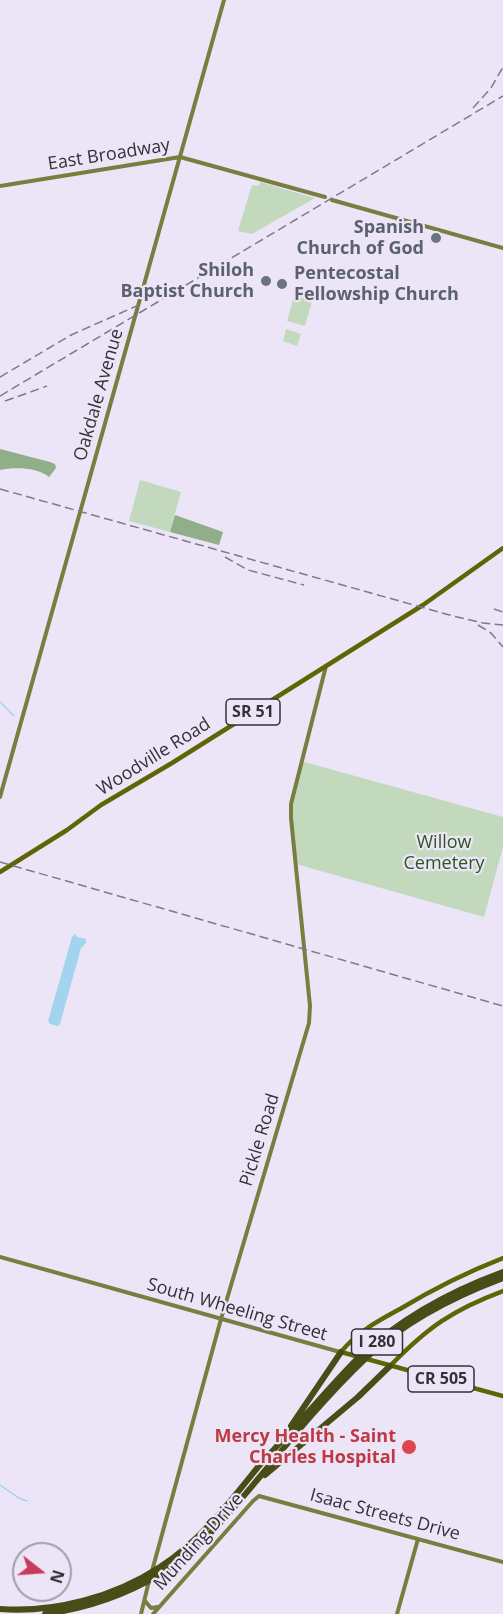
<!DOCTYPE html>
<style>
body{margin:0}
#map{position:relative;width:503px;height:1614px;overflow:hidden;background:#ebe5f7;font-family:"Open Sans",sans-serif}
canvas{display:block}
.north{position:absolute;left:12px;top:1542px;width:60px;height:60px;box-sizing:border-box;background:#ebe5f7;border:2px solid #a19dab;border-radius:50%;rotate:107deg;font-size:16px;font-weight:700;line-height:24px;text-align:center;color:#333138}
.north::after{content:'';display:block;margin:auto;width:21px;height:27px;background:#ca3a5c;clip-path:polygon(50% 0,100% 100%,50% 72%,0 100%)}
</style>
<div id="map">
<canvas width="503" height="1614"></canvas>
<div class="north">N</div>
</div>
<script>
const context = document.querySelector('canvas').getContext('2d');
context.lineJoin = 'round';
function paint(path, color) { context.fillStyle = color; context.fill(path, 'evenodd'); }
function strokePath(path, color, width, dash) { context.strokeStyle = color; context.lineWidth = width; context.lineCap = dash ? 'butt' : 'round'; context.setLineDash(dash || []); context.stroke(path); }
function drawText(font, color, halo, rows, align = 'center') {
  context.font = font + ' "Open Sans",sans-serif'; context.lineWidth = 4.5; context.setLineDash([]); context.textBaseline = 'middle'; context.strokeStyle = halo; context.fillStyle = color; for (const [text, x, y, turn = 0] of rows) {
    context.save(); context.translate(x, y); context.rotate((+turn || 0) * Math.PI / 180); context.textAlign = isNaN(turn) ? turn : align; if (halo) context.strokeText(text, 0, 0); context.fillText(text, 0, 0); context.restore();
  }
}
const green = new Path2D(`
 M260,182l55,16 -63,36 -14,-3 14,-46 7,1z
 M295,293l18,5 -8,28 -18,-5z
 M286,329l15,5 -4,12 -14,-5z
 M140,480l41,12 -11,40 -41,-11z
 M301,761l202,56v30l-19,70 -188,-53 -5,-60z`);
const forest = new Path2D(`
 M0,449l50,13 5,2 1,4 -7,9c-11,-10 -36,-10 -49,-7z
 M175,515l48,17 -4,13 -49,-13z`);
const water = new Path2D(`
 M75,934l2,3 9,2v4l-5,5 -21,76 -2,2 -8,-2 -2,-3 24,-84z`);
const stream = new Path2D(`
 M0,702l14,14
 M0,1485l19,13 8,3`);
const secondary = new Path2D(`
 M0,186l180,-29 145,40
 M332,200l171,48
 M0,797l224,-797
 M0,1257l340,95
 M152,1571l69,-252 88,-296 1,-17 -19,-188v-14l35,-138
 M145,1601l6,7 7,-1
 M141,1614l8,-33
 M153,1614l100,-113 6,-5 244,66
 M397,1614l21,-75`);
const primary = new Path2D(`
 M0,872l67,-42 34,-25 71,-42 251,-158 80,-57
 M503,1258c-36,14 -70,31 -103,51 -22,12 -43,23 -59,43l162,44
 M390,1366c37,-38 62,-56 113,-75`);
const highway = new Path2D(`
 M291,1426l50,-74
 M265,1475l93,-78 32,-31
 M0,1609c55,4 114,-12 160,-42 39,-25 69,-64 98,-100 17,-19 35,-38 52,-57 16,-18 32,-36 49,-53 41,-38 92,-66 144,-85
 M45,1614c44,-6 89,-22 126,-47 36,-25 65,-62 92,-94 33,-40 66,-80 103,-115 38,-36 89,-62 137,-80`);
const rail = new Path2D(`
 M473,108l18,-20 12,-21
 M0,377l71,-42 70,-31
 M0,396l503,-300
 M5,401l42,-15
 M0,489l453,127 30,7 20,2
 M225,557l23,13 56,15
 M494,609l9,3
 M478,625l13,8 12,14
 M0,862l503,144`);
const markers = [
 [436,238,6,"#6b7280"],
 [266,281,6,"#6b7280"],
 [282,284,6,"#6b7280"],
 [409,1447,8,"#e0444e"]
];
const shields = [
 [253,712,54],
 [377,1342,51],
 [441,1379,66]
];
const shieldNames = [
 ["SR 51",253,712],
 ["I 280",377,1342],
 ["CR 505",441,1379]
];
const streetNames = [
 ["East Broadway",109,155,-9],
 ["Oakdale Avenue",99,395,-74],
 ["Woodville Road",154,757,-32],
 ["Pickle Road",260,1140,-73],
 ["South Wheeling Street",237,1310,16],
 ["Isaac Streets Drive",385,1515,15],
 ["Munding Drive",199,1542,-48]
];
const worshipNames = [
 ["Spanish",424,228],
 ["Church of God",424,249],
 ["Shiloh",254,271],
 ["Baptist Church",254,292],
 ["Pentecostal",294,274,"left"],
 ["Fellowship Church",294,295,"left"]
];
const parkNames = [
 ["Willow",444,843],
 ["Cemetery",444,864]
];
const healthNames = [
 ["Mercy Health - Saint",396,1437],
 ["Charles Hospital",396,1458]
];
paint(green, '#c2d9bd');
paint(forest, '#90af88');
paint(water, '#a2d4ef');
strokePath(stream, '#a2d4ef', 1.5);
strokePath(secondary, '#787d40', 4);
strokePath(primary, '#5f6404', 4.5);
strokePath(highway, '#484c17', 6);
strokePath(rail, '#7e7a86', 1.5, [9, 4.5]);
for (const [x, y, r, color] of markers) { const dot = new Path2D(); dot.arc(x, y, r, 0, 2 * Math.PI); context.fillStyle = color; context.fill(dot); strokePath(dot, '#ebe5f7', 2); }
for (const [x, y, w] of shields) { const box = new Path2D(); box.roundRect(x - w / 2, y - 13, w, 26, 4.5); context.fillStyle = '#ebe5f7'; context.fill(box); strokePath(box, '#333138', 1.5); }
drawText('bold 16px', '#333138', null, shieldNames);
drawText('18px', '#333138', '#ebe5f7', streetNames);
drawText('bold 18px', '#5b616d', '#ebe5f7', worshipNames, 'right');
drawText('18px', '#2c5621', '#ebe5f7', parkNames);
drawText('bold 18px', '#be3a42', '#ebe5f7', healthNames, 'right');
</script>
